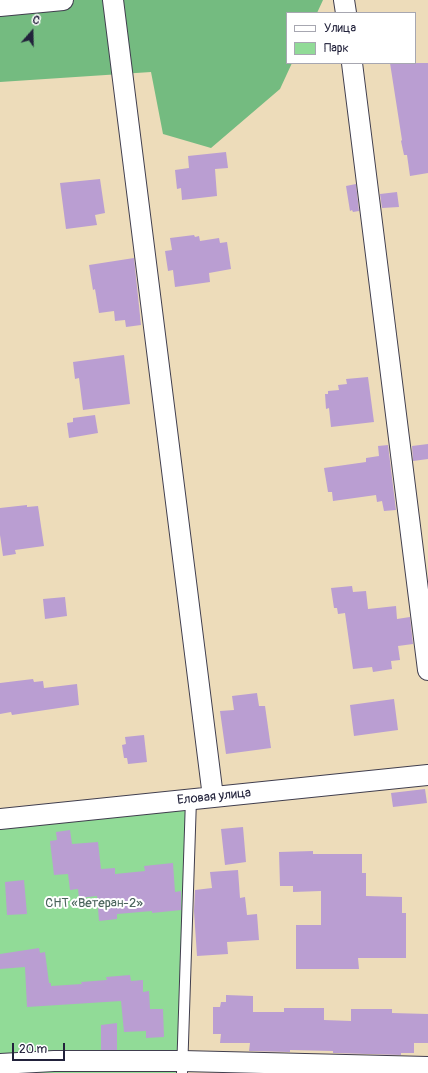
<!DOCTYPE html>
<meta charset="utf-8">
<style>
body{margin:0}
#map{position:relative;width:428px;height:1073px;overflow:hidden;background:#eddcba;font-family:Pangolin,sans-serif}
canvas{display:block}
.legend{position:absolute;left:286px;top:12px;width:130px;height:52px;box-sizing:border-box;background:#fff;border:1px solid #a7a7b1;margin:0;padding:5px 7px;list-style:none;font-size:12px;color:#22223b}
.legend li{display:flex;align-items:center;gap:8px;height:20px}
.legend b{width:20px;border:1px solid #a7a7b1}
.north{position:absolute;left:12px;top:12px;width:40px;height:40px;-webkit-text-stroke:3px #fff;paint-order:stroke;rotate:20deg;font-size:11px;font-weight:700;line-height:16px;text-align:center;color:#22223b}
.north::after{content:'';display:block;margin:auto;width:14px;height:18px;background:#22223b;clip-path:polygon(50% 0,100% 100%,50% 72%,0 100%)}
.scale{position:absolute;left:12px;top:1043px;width:53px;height:18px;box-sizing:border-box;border:2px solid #22223b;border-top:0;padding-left:5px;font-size:12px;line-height:14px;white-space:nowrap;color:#22223b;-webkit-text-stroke:3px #fff;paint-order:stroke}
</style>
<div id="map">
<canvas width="428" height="1073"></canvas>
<ul class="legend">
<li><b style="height:5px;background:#fff"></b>Улица</li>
<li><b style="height:11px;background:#91db97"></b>Парк</li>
</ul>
<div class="north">С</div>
<div class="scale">20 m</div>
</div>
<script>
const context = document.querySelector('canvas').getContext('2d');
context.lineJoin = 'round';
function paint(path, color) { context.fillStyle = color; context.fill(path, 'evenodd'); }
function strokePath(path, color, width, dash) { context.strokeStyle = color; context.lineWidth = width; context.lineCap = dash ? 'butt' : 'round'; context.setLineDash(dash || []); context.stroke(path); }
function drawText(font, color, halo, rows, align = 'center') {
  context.font = font + ' Pangolin,sans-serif'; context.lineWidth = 4; context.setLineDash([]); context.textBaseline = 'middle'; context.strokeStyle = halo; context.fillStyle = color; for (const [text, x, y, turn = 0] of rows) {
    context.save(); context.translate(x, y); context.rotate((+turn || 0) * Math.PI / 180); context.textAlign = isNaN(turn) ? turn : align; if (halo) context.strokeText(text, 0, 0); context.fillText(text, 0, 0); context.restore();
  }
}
const green = new Path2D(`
 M191,799l-9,274h-182v-254z`);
const forest = new Path2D(`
 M0,0h323l-6,13h-30v50h5l-12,26 -69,59 -48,-14 -12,-62 -151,10z`);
const building = new Path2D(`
 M390,63h38v110l-18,3 -3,-21h-3l-3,-14 1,-1z
 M226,152l2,16 -13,1 2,27 -35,4 -1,-12 -4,1 -2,-19 14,-2 -1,-12z
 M100,179l5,34 -10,2 2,10 -31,4 -6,-46z
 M356,184l3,27 -6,1 -1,-2 -2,1 -4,-25z
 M397,192l2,15 -17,1 -2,-14z
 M194,235l1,2 4,-1 1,5 19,-3 1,5 7,-1 4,27 -22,4 1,9 -35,5 -2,-17 -5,1 -3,-20 7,-1 -2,-12z
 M134,258l7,67 -15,2 -1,-7 -10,1 -1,-10 -15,2 -4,-24 -2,1 -4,-25z
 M124,355l6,49 -47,6 -4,-32 -4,1 -2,-17z
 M368,377l6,45 -43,5 -2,-19 -3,1 -1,-15h3v-3l11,-1 -1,-5 9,-1 -1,-5z
 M95,415l3,18 -29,5 -2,-15 6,-1v-4z
 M428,444v15l-15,2 -1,-15z
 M388,445l8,65 -12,1 -2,-10 -5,1 -1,-7 -43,6 -1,-9h-4l-4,-24 42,-6v-4l13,-2 -1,-10z
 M27,505v2l11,-1 6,40 -29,4 1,4 -13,2 -3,-21v-27z
 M352,586l1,6 13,-1 2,18 28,-3 1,13 13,-2 3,27 -15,2 2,14 -9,1 1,8 -19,3 -1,-5 -19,2 -8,-56 -7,1 -1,-6h-3l-3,-20z
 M65,597l2,19 -22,3 -2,-20z
 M33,679l1,3 9,-1 1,7 33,-4 2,21 -67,10 -1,-3 -11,2v-31z
 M257,693l2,13h6l6,42 -45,6 -6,-43 14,-1 -2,-14z
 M394,699l4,31 -44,6 -4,-31z
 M144,735l3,27 -19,2 -1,-6h-3l-2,-13 4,-1 -1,-7z
 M425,789l2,14 -34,4 -2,-14z
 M243,827l3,35 -21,3 -4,-36z
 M70,830l2,14 26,-2 3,27 14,-1v6l30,-3 -1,-5 29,-3 2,29 6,-1v19l-29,3v-2l-35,3v5l-18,2 -2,-25 -18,2 -1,-9 -8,1 -2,-16 -14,1 -4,-34 7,-1 -1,-8z
 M313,851v3h49v19h4v23l36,1v16h4v45h-48l1,11h-63v-44h25v-34l-28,1v-6h-13l-1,-34z
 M238,870l2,28 5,-1 2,18 10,-1 2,26 -32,2 1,12 -31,2 -3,-45 1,-21 17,-2 -2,-16z
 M24,880l3,34 -20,1 -2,-33z
 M39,948l1,5 5,-1 4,31h2v3l31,-2 -1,-2 26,-2 -1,-3 24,-2 1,6 12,-1v12l6,-1 1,18h13l1,28 -18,1v-7l-22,1 -3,-31 -94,6 -2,-40 -25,2v-15z
 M226,995l27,1v16h31v-4h40v12l27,1v-12h41v4l36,1v29h-14v10h-13v2l-68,-2v-2l-43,-1v2l-41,-1 1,-8h-30l1,-9h-8v-27h7l1,-5h5z
 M117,1023v27h-16v-25z`);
const service = new Path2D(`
 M182,1073l9,-274`);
const minor = new Path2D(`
 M113,0l100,797
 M344,0l2,13
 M0,6l63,-6
 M352,63l76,607
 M0,819l428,-44
 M0,1064l54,-3h128l246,6`);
const streetNames = [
 ["Еловая улица",214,797,-6]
];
const parkNames = [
 ["СНТ «Ветеран-2»",94,904]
];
paint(green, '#91db97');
paint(forest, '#74bb80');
paint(building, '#ba9ed2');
strokePath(service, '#403e4e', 12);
strokePath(minor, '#403e4e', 22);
strokePath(service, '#fff', 10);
strokePath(minor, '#fff', 20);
drawText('13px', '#22223b', '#fff', streetNames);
drawText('13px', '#49635b', '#fff', parkNames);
</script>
